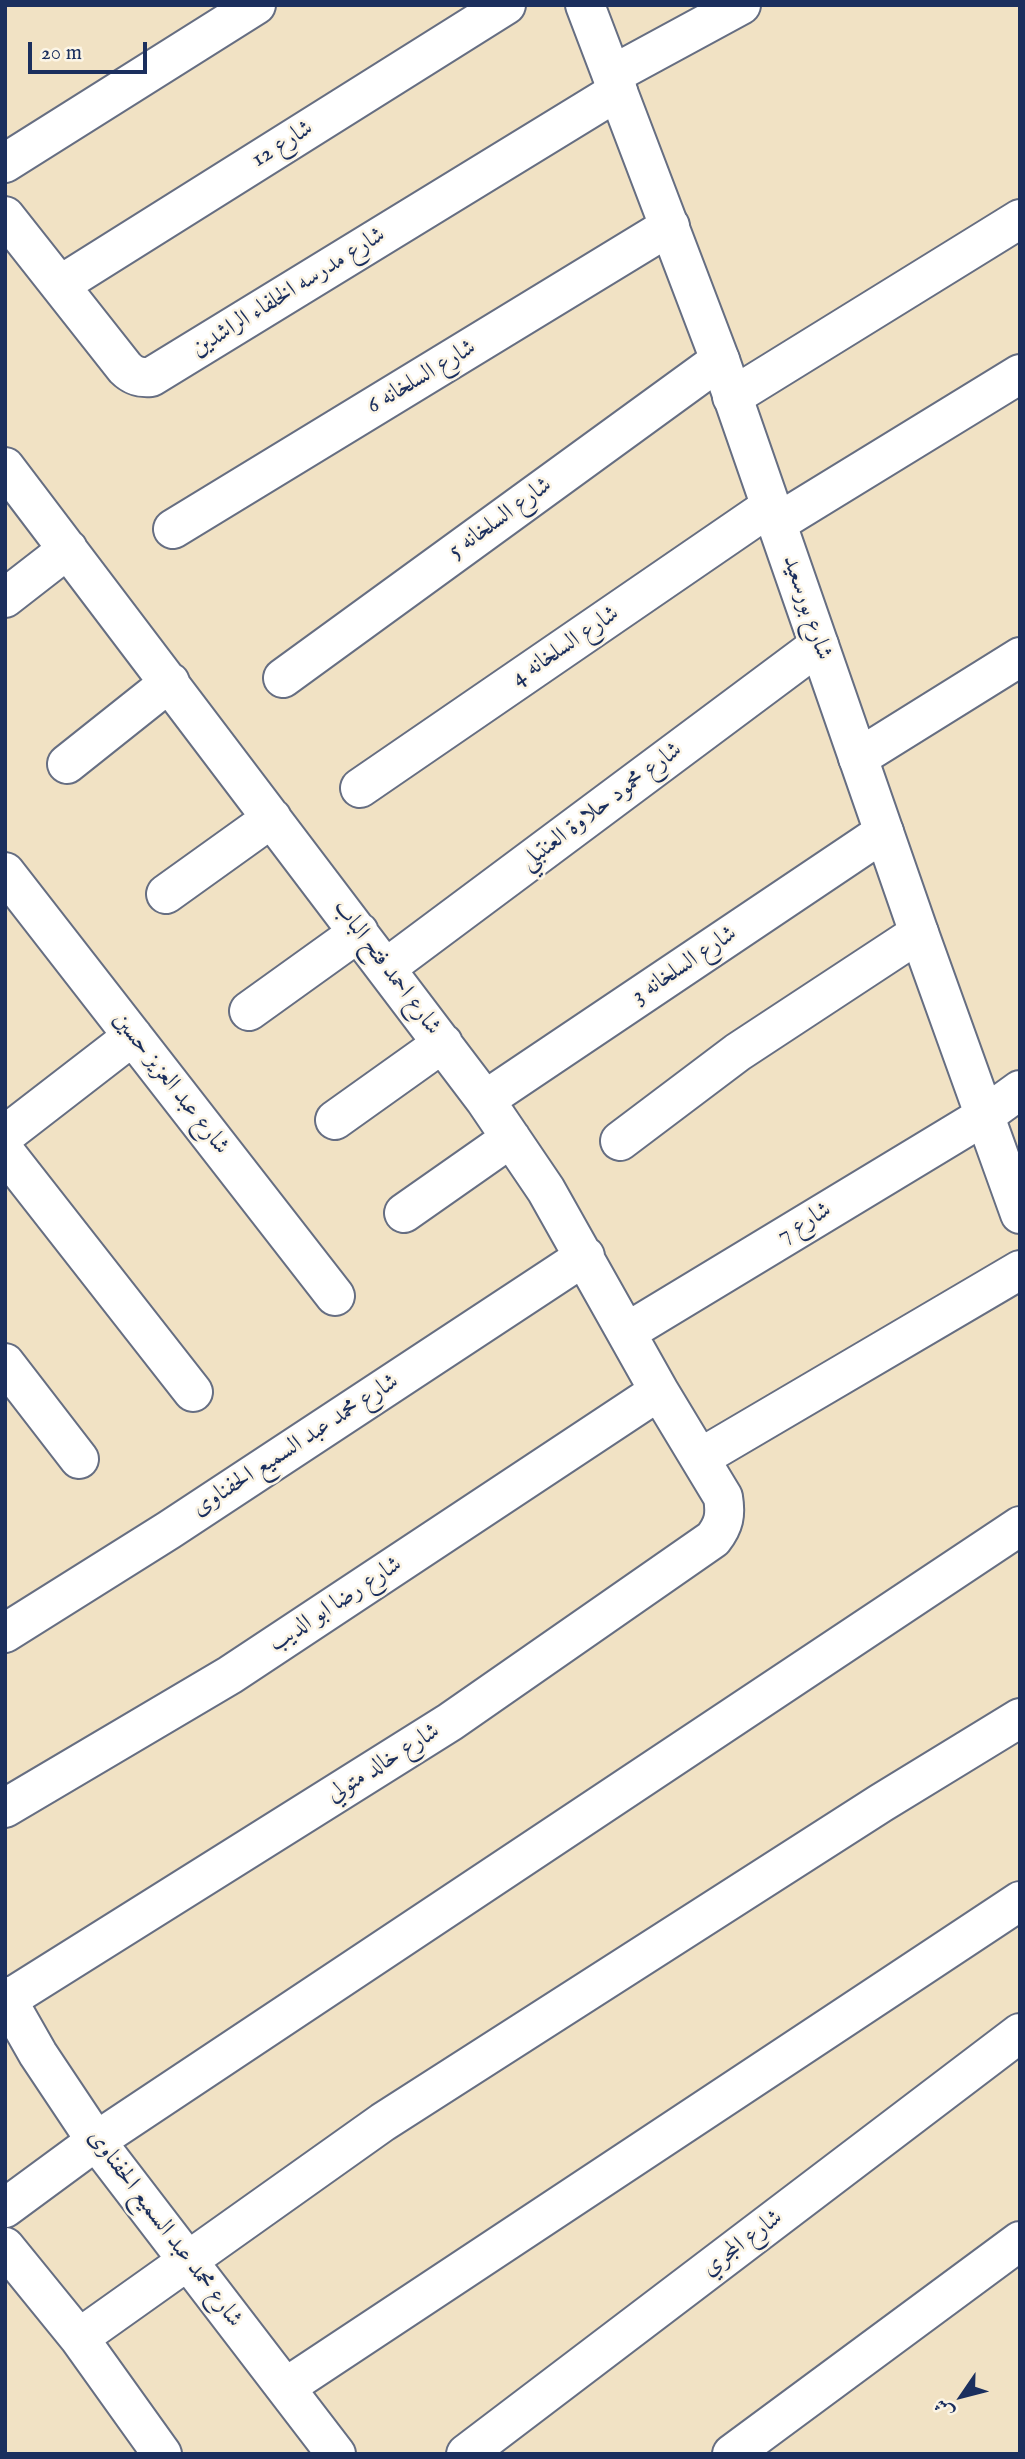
<!DOCTYPE html>
<meta charset="utf-8">
<style>
body{margin:0}
#map{position:relative;width:1025px;height:2459px;overflow:hidden;background:#f1e2c4;font-family:"IM FELL English",Amiri,serif}
canvas{display:block}
.frame{position:absolute;inset:0;border:7px solid #1b2f5e;pointer-events:none}
.north{position:absolute;left:927px;top:2361px;width:70px;height:70px;-webkit-text-stroke:5px #fcf5e5;paint-order:stroke;rotate:235deg;font-size:19px;font-weight:700;line-height:28px;text-align:center;color:#1b2f5e}
.north::after{content:'';display:block;margin:auto;width:24px;height:32px;background:#1b2f5e;clip-path:polygon(50% 0,100% 100%,50% 72%,0 100%)}
.scale{position:absolute;left:28px;top:42px;width:119px;height:32px;box-sizing:border-box;border:4px solid #1b2f5e;border-top:0;padding-left:9px;font-size:21px;line-height:24px;white-space:nowrap;color:#1b2f5e;-webkit-text-stroke:5px #fcf5e5;paint-order:stroke}
</style>
<div id="map">
<canvas width="1025" height="2459"></canvas>
<div class="frame"></div>
<div class="north">ش</div>
<div class="scale">20 m</div>
</div>
<script>
const context = document.querySelector('canvas').getContext('2d');
context.lineJoin = 'round';
function strokePath(path, color, width, dash) { context.strokeStyle = color; context.lineWidth = width; context.lineCap = dash ? 'butt' : 'round'; context.setLineDash(dash || []); context.stroke(path); }
function drawText(font, color, halo, rows, align = 'center') {
  context.font = font + ' "IM FELL English",Amiri,serif'; context.lineWidth = 5; context.setLineDash([]); context.textBaseline = 'middle'; context.strokeStyle = halo; context.fillStyle = color; for (const [text, x, y, turn = 0] of rows) {
    context.save(); context.translate(x, y); context.rotate((+turn || 0) * Math.PI / 180); context.textAlign = isNaN(turn) ? turn : align; if (halo) context.strokeText(text, 0, 0); context.fillText(text, 0, 0); context.restore();
  }
}
const minor = new Path2D(`
 M612,75l129,-70
 M5,163l251,-158
 M5,216l120,152c8,8 15,10 26,9l467,-286
 M60,285l446,-280
 M732,397l288,-178
 M5,467l480,633 61,90 113,201 64,106c3,18 1,28 -10,42l-263,183 -443,278
 M777,523l243,-149
 M173,529l497,-303
 M5,598l63,-49
 M283,678l437,-318
 M858,758l162,-101
 M67,764l103,-82
 M360,788l411,-282
 M5,872l330,424
 M166,894l106,-76
 M386,968l433,-323
 M249,1011l110,-79
 M485,1100l399,-268
 M335,1120l108,-77
 M5,1135l128,-99
 M620,1141l118,-89 181,-119
 M5,1152l188,240
 M404,1213l107,-75
 M627,1332l357,-216 36,-26
 M5,1363l74,96
 M700,1458l320,-188
 M5,1633l164,-103 416,-274
 M5,1808l225,-133 429,-284
 M5,1996l33,58 58,87 240,313
 M5,2208l91,-67 924,-615
 M5,2247l74,91 83,116
 M79,2338l304,-216 498,-319 139,-85
 M286,2387l734,-486
 M466,2454l554,-421
 M732,2454l288,-213`);
const secondary = new Path2D(`
 M585,5l135,355 199,573 101,281`);
const streetNames = [
 ["شارع 12",283,145,-32],
 ["شارع مدرسه الخلفاء الراشدين",289,293,-32],
 ["شارع السلخانه 6",422,378,-31],
 ["شارع السلخانه 5",501,519,-36],
 ["شارع بورسعيد",806,608,71],
 ["شارع السلخانه 4",566,647,-34],
 ["شارع محمود حلاوة العنتبلي",602,807,-37],
 ["شارع السلخانه 3",685,966,-34],
 ["شارع احمد فتح الباب",386,968,53],
 ["شارع عبد العزيز حسين",170,1084,52],
 ["شارع 7",805,1224,-31],
 ["شارع محمد عبد السميع الحفناوى",296,1446,-33],
 ["شارع رضا ابو الديب",336,1605,-33],
 ["شارع خالد متولي",384,1764,-32],
 ["شارع محمد عبد السميع الحفناوى",164,2229,53],
 ["شارع المجري",743,2244,-37]
];
strokePath(minor, '#666e82', 42);
strokePath(secondary, '#666e82', 42);
strokePath(minor, '#fff', 38);
strokePath(secondary, '#fff', 38);
drawText('24px', '#1b2f5e', '#fcf5e5', streetNames);
</script>
